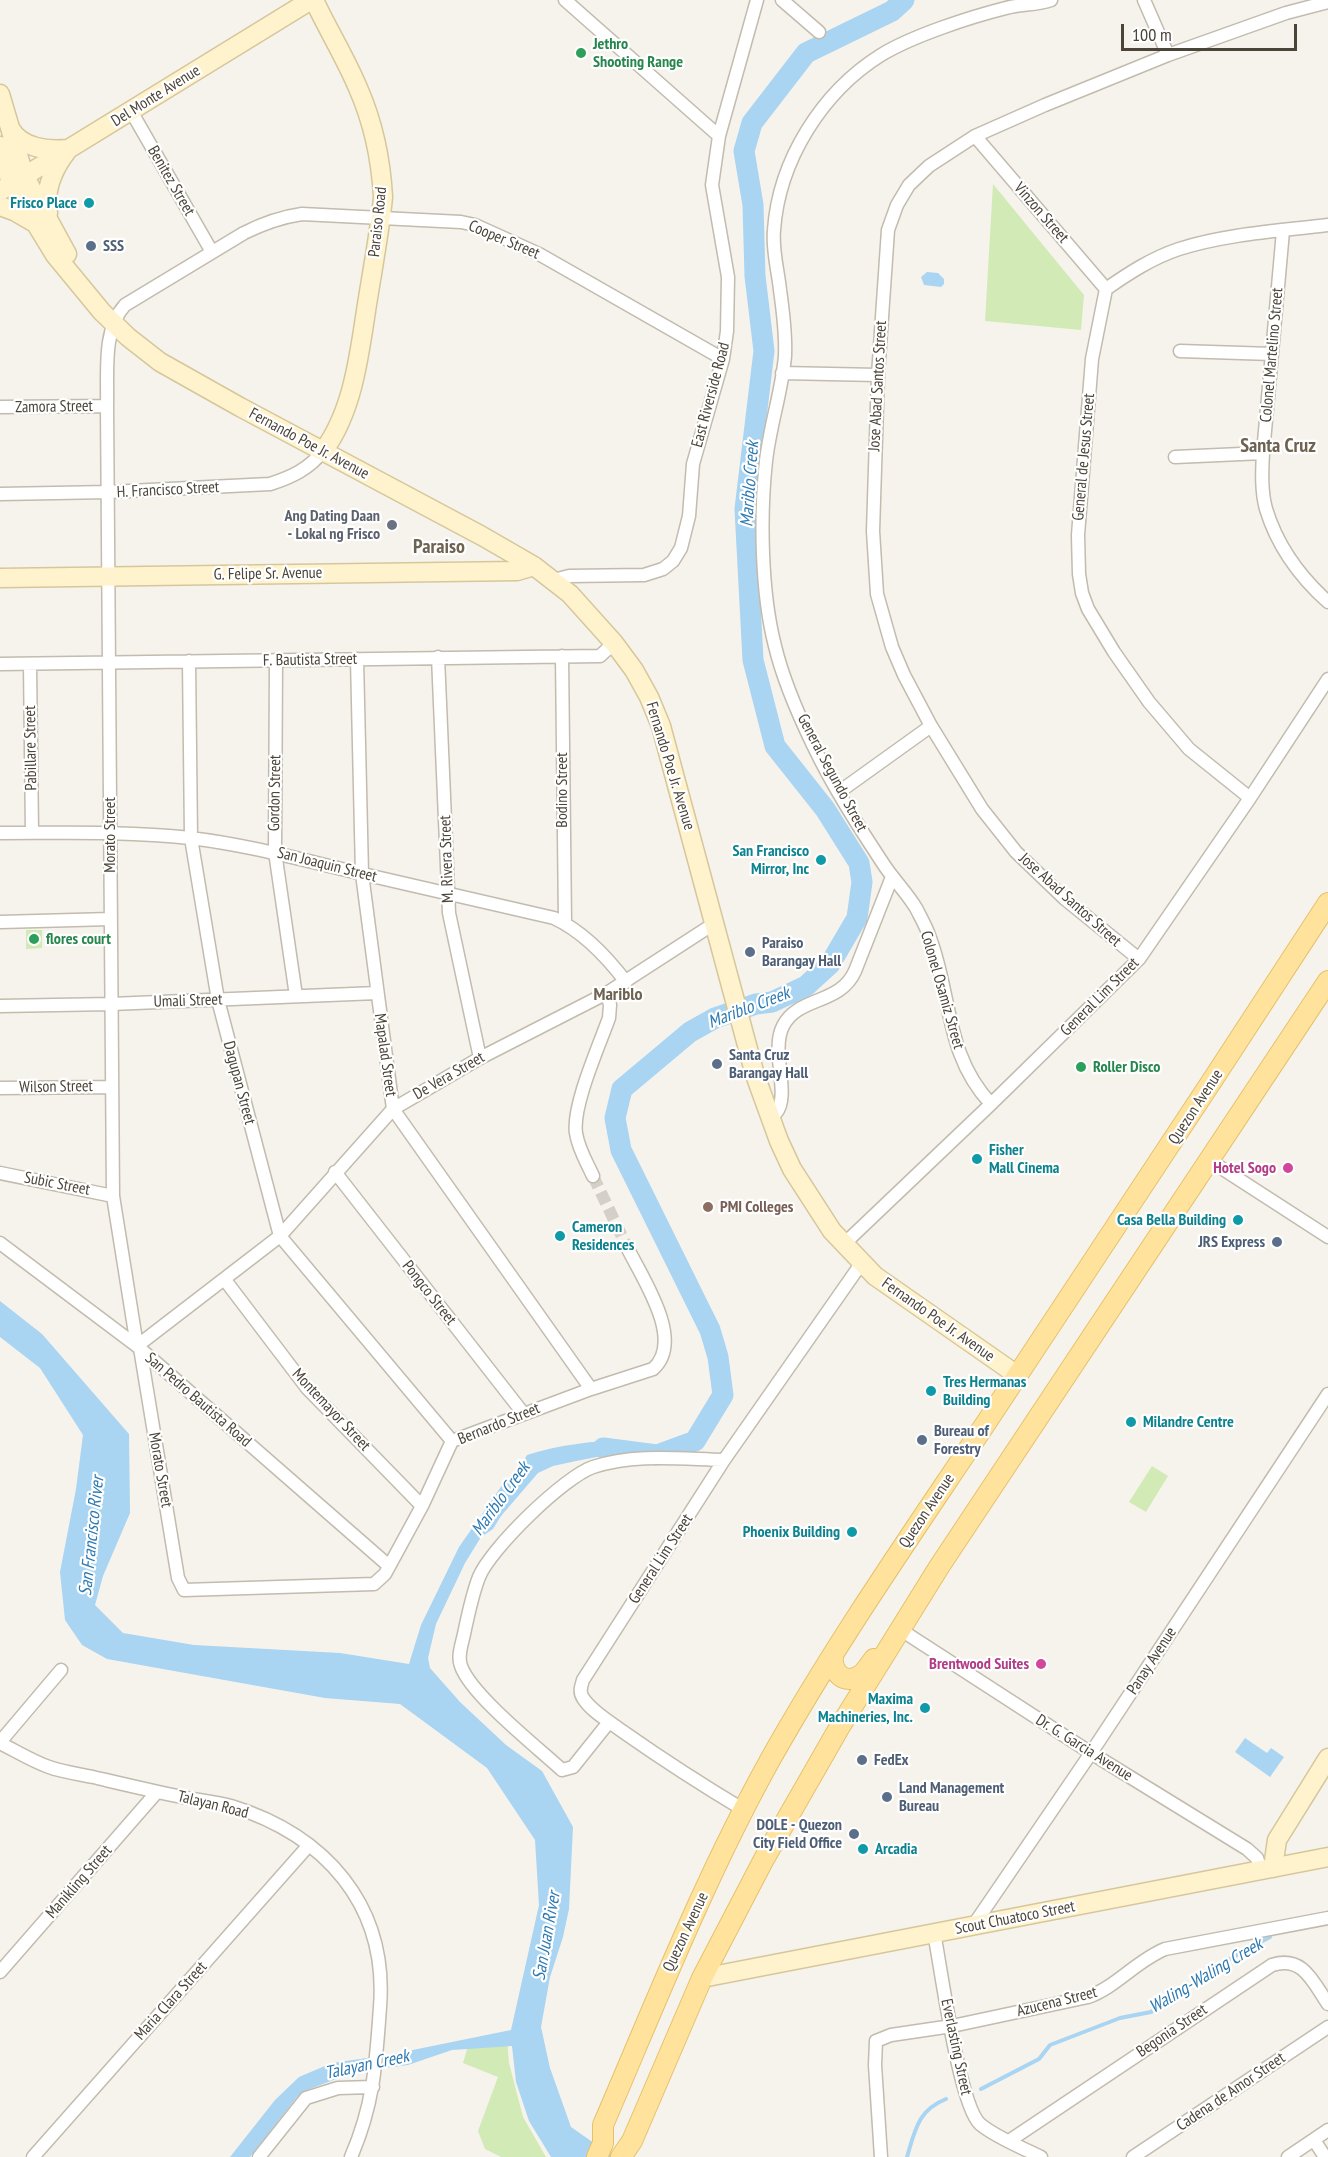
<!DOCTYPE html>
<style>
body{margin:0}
#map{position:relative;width:1328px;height:2157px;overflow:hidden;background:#f6f3ec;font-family:"PT Sans Narrow",sans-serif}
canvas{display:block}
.scale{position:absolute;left:1121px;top:24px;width:176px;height:27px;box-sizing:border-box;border:3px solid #4b4439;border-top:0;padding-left:8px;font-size:18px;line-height:21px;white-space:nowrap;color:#4b4439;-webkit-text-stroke:4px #fff;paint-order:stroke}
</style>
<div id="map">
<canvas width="1328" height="2157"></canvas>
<div class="scale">100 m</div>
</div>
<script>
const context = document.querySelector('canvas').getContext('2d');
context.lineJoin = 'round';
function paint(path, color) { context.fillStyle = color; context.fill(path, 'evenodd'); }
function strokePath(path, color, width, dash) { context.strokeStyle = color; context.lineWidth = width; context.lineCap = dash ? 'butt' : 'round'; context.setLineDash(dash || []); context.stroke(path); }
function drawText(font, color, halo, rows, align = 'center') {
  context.font = font + ' "PT Sans Narrow",sans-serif'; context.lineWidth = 4.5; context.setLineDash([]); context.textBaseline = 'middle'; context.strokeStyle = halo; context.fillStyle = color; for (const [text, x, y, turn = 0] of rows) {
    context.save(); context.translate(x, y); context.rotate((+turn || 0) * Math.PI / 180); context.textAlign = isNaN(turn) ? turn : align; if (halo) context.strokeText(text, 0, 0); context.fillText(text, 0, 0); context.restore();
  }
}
const green = new Path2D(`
 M993,184l91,111 -3,35 -96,-9z
 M26,930h16v18l-16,1z
 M1152,1466l16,10 -22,36 -17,-10z
 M507,2038l2,25 14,54 23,40h-45l-16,-8 -7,-18 20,-54 -35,-14 5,-17z`);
const water = new Path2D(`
 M927,272l11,1 6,6v5l-3,3 -17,-2 -3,-8z
 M0,1301l42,33 87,100 1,79 -27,63 -8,29 28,28 71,12 146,8 69,11 12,-39 38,-78 44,-63 13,-11 11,-18c32,-10 64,-14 98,-15l7,14 -25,1 -31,6 -23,5 -15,7 -37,43 -8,13 -12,8 -16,26 -29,61 -8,34 2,10 30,34 46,43 36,26 31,56 -4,82 -6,28 -13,40 -9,50 9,41 21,59 43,30h-63l-22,-36 -13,-39 -4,-36 -60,4 -44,15 -24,3 -16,-1 -61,23 -10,7 -47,60h-20l45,-57 24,-23 33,-14 56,-8 123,-25 28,-125 -4,-65 -48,-72 -87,-64 -75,-6 -218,-39 -25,-14 -17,-25 -5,-48 16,-83 7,-54 -43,-67 -40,-31z
 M1245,1738l22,15 4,-5 13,9 -14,20 -35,-25z`);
const stream = new Path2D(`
 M981,2089l58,-30 11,-14 70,-27 31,-6 73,-50 46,-25
 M907,2157c8,-27 11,-47 39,-58`);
const river = new Path2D(`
 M603,1448l54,7 38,-14 28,-46 -5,-38 -8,-27 -89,-180 -6,-32 7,-29 68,-57 25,-14 41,-14 16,-2 34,-16 24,-22 27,-46 5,-36 -3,-19 -34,-54 -50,-63 -22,-86 -8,-151 19,-158 -9,-75 -2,-71 -9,-54 8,-28 54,-70 86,-42 12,-11`);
const streetTunnel = new Path2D(`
 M593,1176l35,73`);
const street = new Path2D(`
 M565,0l154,136
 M782,0l37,32
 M1144,0l24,55
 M131,111l81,141
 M975,136l131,153
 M1283,231l-20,222c-1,18 -2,38 3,56 11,36 34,68 62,93
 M1180,351l92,3
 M782,373l96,2
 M0,407l107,-1
 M1175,457l88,-4
 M0,494l109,-2 161,-8c22,-7 39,-15 54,-34
 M554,580l15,-4 75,-1 19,-6 10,-8 8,-13 8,-32 4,-52 30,-105 4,-28 1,-54 -16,-92 7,-49 38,-136
 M562,656l3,267
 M438,657l11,256 31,145
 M357,659l5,215 31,235 198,280
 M276,660l-1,192 21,144
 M189,661l2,177 27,162 62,236 172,205
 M0,664l600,-8 14,-13
 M30,664l2,169
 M839,792l92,-66
 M1250,798l-61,-49 -40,-47 -35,-50 -26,-43 -6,-16 -3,-19 -1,-39 14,-176 14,-70c23,-16 46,-31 73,-40 47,-15 100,-18 149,-24
 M0,833c64,0 127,-2 190,5 59,7 116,23 173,36 64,15 127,29 191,44 28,13 53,39 72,64
 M0,922l111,-3
 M1139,959l-74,-60 -49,-47 -34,-43 -51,-83 -27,-51 -12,-28 -15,-53 -4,-63 5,-156 10,-145 9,-25 12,-20 20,-19 46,-30 70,-31 123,-50 118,-42 42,-11
 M0,1006l111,-2 266,-11
 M0,1088l112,-1
 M991,1104c-46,-49 -39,-107 -61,-166 -3,-10 -9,-20 -14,-30 -9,-15 -22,-28 -32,-43 -25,-38 -51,-78 -71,-120 -15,-31 -30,-65 -38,-99 -14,-54 -15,-130 -9,-185 4,-36 16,-70 19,-105 1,-22 -2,-45 -5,-66 -2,-20 -8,-40 -6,-60 5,-70 48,-138 107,-175 31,-19 89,-38 125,-47 15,-4 31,-3 45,-8
 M769,1115l7,-2c15,-18 -6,-62 7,-87 15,-30 57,-21 72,-55l37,-94
 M1209,1160l119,77
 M335,1172l188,241
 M0,1173l113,23
 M593,1176c-6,-13 -15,-28 -17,-43 -4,-27 23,-87 33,-115l1,-13 -3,-12
 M0,1243l137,103 252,220
 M844,1244l147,-140 148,-145 111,-161 78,-119
 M225,1280l82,108 115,118
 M137,1346l-24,-150 -6,-790c1,-33 -5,-76 18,-101l119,-72c20,-10 37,-16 58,-19l159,8 14,3 64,29 184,105
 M137,1346l143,-110 113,-127 87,-51 127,-65 108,-70
 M140,1348l38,230 6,12 190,-6 11,-10 37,-68 30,-65 139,-52 62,-20c32,-28 -10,-90 -25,-120
 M901,1630l190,123 156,96 10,9 4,12
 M609,1722l-36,45 -11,3c-25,-23 -91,-75 -101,-104 -4,-10 1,-22 3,-32 4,-19 8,-39 15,-57 12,-29 85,-100 114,-110 42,-14 88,-8 131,-7
 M0,1742l61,-72
 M0,1743c16,8 32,18 49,24 14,5 30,7 44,10 30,7 59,14 89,20 16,3 33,5 49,9 94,29 157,99 149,201 -4,56 -6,97 -29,150
 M744,1810c-42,-25 -82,-51 -122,-79 -12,-9 -31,-20 -39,-33 -4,-6 -2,-11 0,-18l141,-220 139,-199
 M973,1926l118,-173 237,-359
 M934,1933c7,35 25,172 46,191 15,13 43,24 61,33
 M0,1972l157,-180
 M1314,2140l11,17
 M1009,2141l263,-176c31,-10 41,17 56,39
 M33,2157l276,-312
 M259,2157l47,-59 32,-10 35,-1
 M881,2157l-6,-92 1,-24 15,-6 61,-9 136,-29c28,-10 48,-36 77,-48l163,-31
 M1133,2157l195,-130
 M1288,2157l40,-27`);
const secondary = new Path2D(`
 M314,0c14,30 31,57 44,88 15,34 23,72 25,109 -3,32 -9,64 -14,95 -9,53 -13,114 -45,158
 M0,94l24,81 43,79
 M10,128c11,20 37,23 57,21
 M0,146l11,37 44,72 47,57 26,25 32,25 80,45 242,129 52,30 36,28 44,49 20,27 15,27 12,29 94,349 24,66 13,28 40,62 43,45 142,99
 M0,191l311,-191
 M0,206l14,5 19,11
 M48,213c-4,-23 5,-44 19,-62
 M0,578l517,-7 17,-5
 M1273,1868l4,-28 51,-82
 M702,1978l626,-121`);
const primary = new Path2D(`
 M833,1655c-2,17 11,31 28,20 5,-4 9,-11 13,-16
 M597,2157l6,-14v-18c53,-123 102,-248 167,-365 65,-116 142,-226 216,-337 115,-173 229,-346 342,-520
 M621,2157l11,-16 70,-163 62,-119 75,-131 100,-161 389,-586`);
const markers = [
 [581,53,6,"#2e9e5b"],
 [89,203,6,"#0f9aa8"],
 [91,246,6,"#5c6f8a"],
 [392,525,6,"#6b7280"],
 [821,860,6,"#0f9aa8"],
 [34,939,6,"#2e9e5b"],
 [750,952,6,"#5c6f8a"],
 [717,1064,6,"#5c6f8a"],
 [1081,1067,6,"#2e9e5b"],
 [977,1159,6,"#0f9aa8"],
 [1288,1168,6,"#d1479c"],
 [708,1207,6,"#8d6e63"],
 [1238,1220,6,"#0f9aa8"],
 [560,1236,6,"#0f9aa8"],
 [1277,1242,6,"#5c6f8a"],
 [931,1391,6,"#0f9aa8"],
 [1131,1422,6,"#0f9aa8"],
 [922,1440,6,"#5c6f8a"],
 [852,1532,6,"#0f9aa8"],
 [1041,1664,6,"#d1479c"],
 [925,1708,6,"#0f9aa8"],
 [862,1760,6,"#5c6f8a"],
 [887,1797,6,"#5c6f8a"],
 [854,1834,6,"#5c6f8a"],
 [863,1849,6,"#0f9aa8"]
];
const leisureNames = [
 ["Jethro",593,44],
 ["Shooting Range",593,62],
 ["flores court",46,939],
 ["Roller Disco",1093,1067]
];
const streetNames = [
 ["Del Monte Avenue",156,96,-32],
 ["Benitez Street",171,181,60],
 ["Vinzon Street",1041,213,49],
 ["Paraiso Road",378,222,-84],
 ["Cooper Street",504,240,23],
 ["Colonel Martelino Street",1272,355,-85],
 ["Jose Abad Santos Street",878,386,-87],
 ["East Riverside Road",711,395,-75],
 ["Zamora Street",54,407,-1],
 ["Fernando Poe Jr. Avenue",309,444,28],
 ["General de Jesus Street",1084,457,-85],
 ["H. Francisco Street",168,490,-3],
 ["G. Felipe Sr. Avenue",268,574,-1],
 ["F. Bautista Street",310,660,-1],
 ["Pabillare Street",31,748,-91],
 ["Fernando Poe Jr. Avenue",670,766,73],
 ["General Segundo Street",832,773,62],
 ["Bodino Street",562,790,-90],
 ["Gordon Street",275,793,-89],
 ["Morato Street",110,835,-90],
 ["M. Rivera Street",447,859,-92],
 ["San Joaquin Street",327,865,14],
 ["Jose Abad Santos Street",1070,900,42],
 ["Colonel Osamiz Street",942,990,74],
 ["General Lim Street",1100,997,-45],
 ["Umali Street",188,1001,-2],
 ["Mapalad Street",385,1055,82],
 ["De Vera Street",449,1076,-30],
 ["Dagupan Street",239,1083,75],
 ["Wilson Street",56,1087,-1],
 ["Quezon Avenue",1196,1107,-57],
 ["Subic Street",57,1184,11],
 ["Pongco Street",429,1293,52],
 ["Fernando Poe Jr. Avenue",938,1320,35],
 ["San Pedro Bautista Road",198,1400,41],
 ["Montemayor Street",331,1410,47],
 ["Bernardo Street",499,1424,-22],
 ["Morato Street",160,1470,80],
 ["Quezon Avenue",927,1511,-56],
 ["General Lim Street",661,1559,-57],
 ["Panay Avenue",1152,1661,-57],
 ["Dr. G. Garcia Avenue",1084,1748,32],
 ["Talayan Road",213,1805,14],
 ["Manikling Street",79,1882,-49],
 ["Scout Chuatoco Street",1015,1918,-11],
 ["Quezon Avenue",686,1932,-65],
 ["Maria Clara Street",171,2001,-48],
 ["Azucena Street",1057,2002,-14],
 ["Begonia Street",1172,2031,-34],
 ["Everlasting Street",956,2047,78],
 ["Cadena de Amor Street",1231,2092,-34]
];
const cultureNames = [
 ["Frisco Place",77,203],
 ["San Francisco",809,851],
 ["Mirror, Inc",809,869],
 ["Fisher",989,1150,"left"],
 ["Mall Cinema",989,1168,"left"],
 ["Casa Bella Building",1226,1220],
 ["Cameron",572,1227,"left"],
 ["Residences",572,1245,"left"],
 ["Tres Hermanas",943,1382,"left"],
 ["Building",943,1400,"left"],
 ["Milandre Centre",1143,1422,"left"],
 ["Phoenix Building",840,1532],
 ["Maxima",913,1699],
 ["Machineries, Inc.",913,1717],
 ["Arcadia",875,1849,"left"]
];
const serviceNames = [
 ["SSS",103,246],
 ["Paraiso",762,943],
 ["Barangay Hall",762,961],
 ["Santa Cruz",729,1055],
 ["Barangay Hall",729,1073],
 ["JRS Express",1265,1242,"right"],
 ["Bureau of",934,1431],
 ["Forestry",934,1449],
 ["FedEx",874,1760],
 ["Land Management",899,1788],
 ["Bureau",899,1806],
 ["DOLE - Quezon",842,1825,"right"],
 ["City Field Office",842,1843,"right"]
];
const worshipNames = [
 ["Ang Dating Daan",380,516],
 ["- Lokal ng Frisco",380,534]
];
const hotelNames = [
 ["Hotel Sogo",1276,1168],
 ["Brentwood Suites",1029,1664]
];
const educationNames = [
 ["PMI Colleges",720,1207]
];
const waterNames = [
 ["Mariblo Creek",750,484,-86],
 ["Mariblo Creek",749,1008,-21],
 ["Mariblo Creek",501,1499,-54],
 ["San Francisco River",92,1536,-84],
 ["San Juan River",547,1936,-80],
 ["Waling-Waling Creek",1206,1976,-31],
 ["Talayan Creek",367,2065,-12]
];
const neighbourhoodNames = [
 ["Mariblo",618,995]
];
const quarterNames = [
 ["Santa Cruz",1278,446],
 ["Paraiso",439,547]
];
paint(green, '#d2eab5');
paint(water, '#a9d4f2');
strokePath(stream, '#a9d4f2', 4);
strokePath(river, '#a9d4f2', 21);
strokePath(streetTunnel, '#d4d0c8', 12, [12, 6]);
strokePath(street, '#c2bbae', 15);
strokePath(secondary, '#d6c79b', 21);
strokePath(primary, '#e6c16a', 22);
strokePath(street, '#fff', 12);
strokePath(secondary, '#fff3cd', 18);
strokePath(primary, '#ffe39c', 20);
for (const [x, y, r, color] of markers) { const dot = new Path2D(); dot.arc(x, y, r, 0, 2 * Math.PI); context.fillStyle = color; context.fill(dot); strokePath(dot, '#fff', 2); }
drawText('bold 16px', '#27864d', '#fff', leisureNames, 'left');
drawText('16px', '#4b4439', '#fff', streetNames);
drawText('bold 16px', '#0d838f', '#fff', cultureNames, 'right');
drawText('bold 16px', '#4e5e75', '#fff', serviceNames, 'left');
drawText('bold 16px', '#5b616d', '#fff', worshipNames, 'right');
drawText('bold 16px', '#b23c85', '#fff', hotelNames, 'right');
drawText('bold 16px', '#785e54', '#fff', educationNames, 'left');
drawText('italic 18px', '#2e7ab2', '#fff', waterNames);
drawText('bold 18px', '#6e6250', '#fff', neighbourhoodNames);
drawText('bold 20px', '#6e6250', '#fff', quarterNames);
</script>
